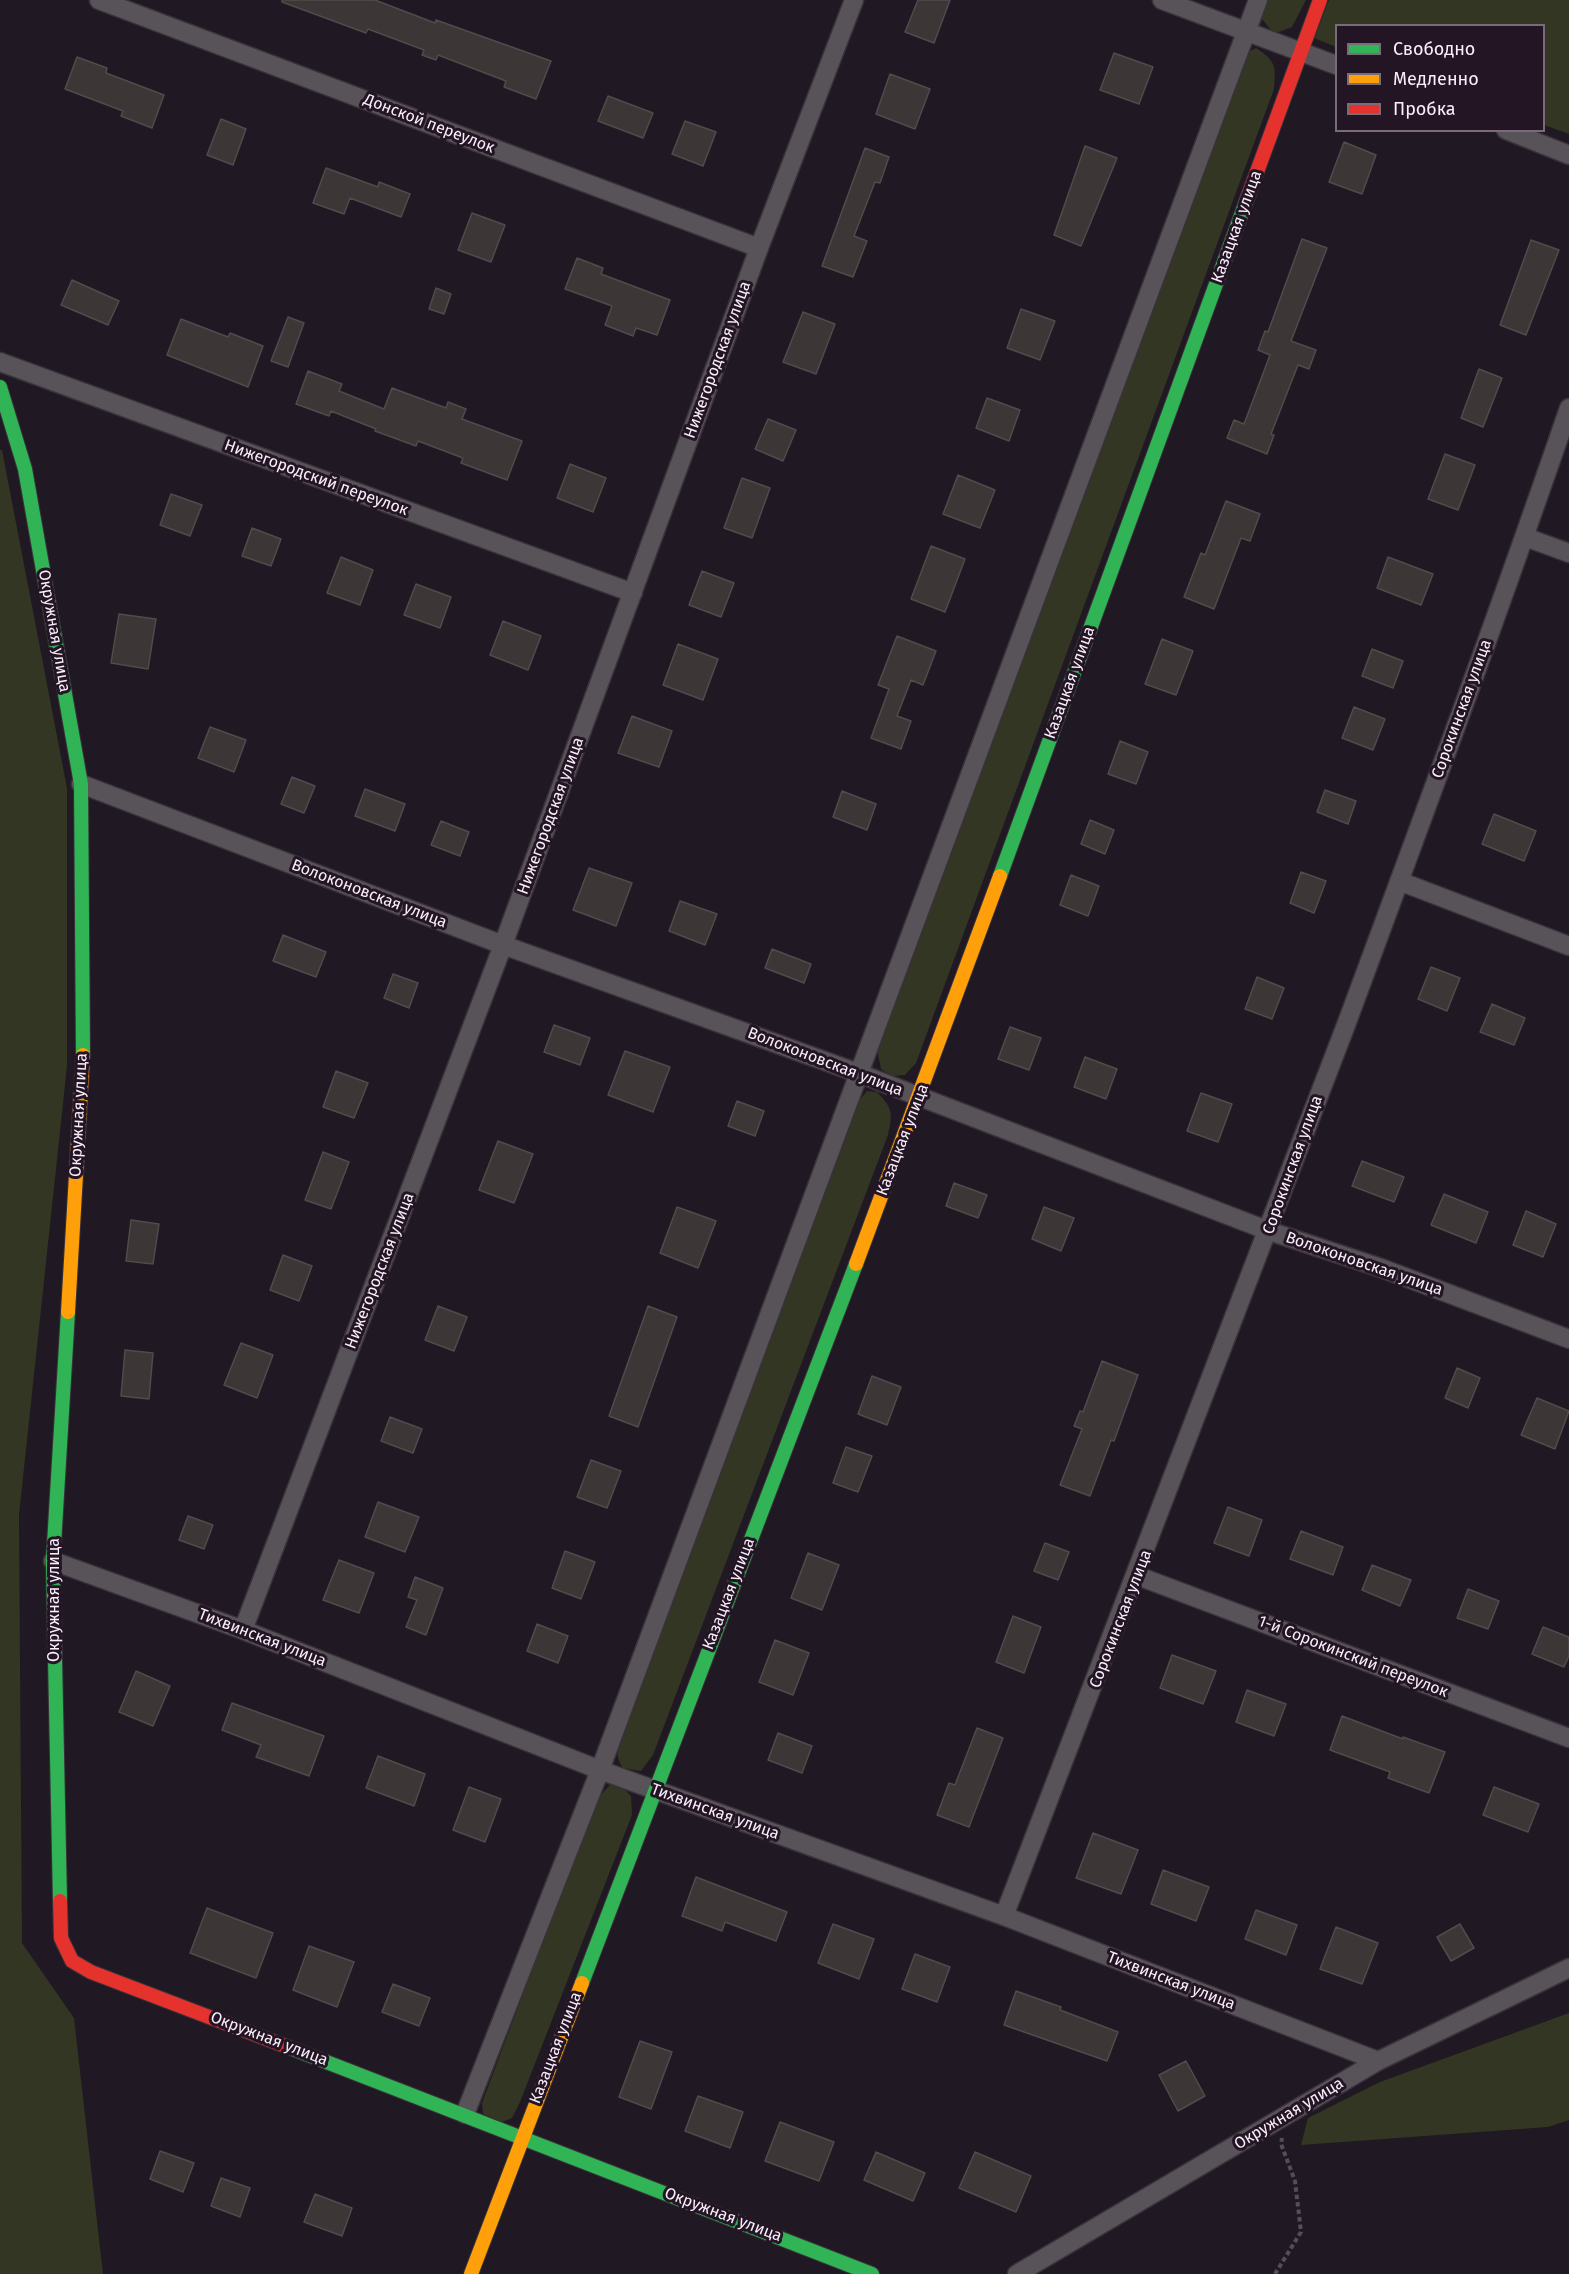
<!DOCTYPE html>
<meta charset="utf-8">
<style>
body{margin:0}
#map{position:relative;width:1569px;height:2274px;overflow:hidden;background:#201822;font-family:"Fira Sans",sans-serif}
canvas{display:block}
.legend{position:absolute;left:1335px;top:24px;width:210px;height:108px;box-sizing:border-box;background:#241525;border:2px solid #796c7a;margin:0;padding:8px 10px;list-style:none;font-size:18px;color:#f9effa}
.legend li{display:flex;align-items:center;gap:12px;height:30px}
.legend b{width:30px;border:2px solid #796c7a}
</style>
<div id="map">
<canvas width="1569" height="2274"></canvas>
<ul class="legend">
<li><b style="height:8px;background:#30b455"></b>Свободно</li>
<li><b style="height:8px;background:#ff9f0a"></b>Медленно</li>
<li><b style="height:8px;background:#e5322d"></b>Пробка</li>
</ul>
</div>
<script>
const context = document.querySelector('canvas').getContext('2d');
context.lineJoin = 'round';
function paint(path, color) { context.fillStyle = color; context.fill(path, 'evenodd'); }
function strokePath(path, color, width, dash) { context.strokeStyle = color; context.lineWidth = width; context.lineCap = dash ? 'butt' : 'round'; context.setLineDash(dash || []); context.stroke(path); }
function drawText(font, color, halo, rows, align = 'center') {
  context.font = font + ' "Fira Sans",sans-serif'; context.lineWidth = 6; context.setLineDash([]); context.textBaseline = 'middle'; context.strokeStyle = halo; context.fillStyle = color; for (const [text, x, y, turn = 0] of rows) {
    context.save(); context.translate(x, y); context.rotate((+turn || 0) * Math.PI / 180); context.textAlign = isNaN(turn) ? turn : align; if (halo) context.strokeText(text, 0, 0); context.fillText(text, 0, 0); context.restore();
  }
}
const green = new Path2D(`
 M1266,0h40l-14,27 -18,7 -12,-15z
 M1329,0h240v134l-25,-9v-99h-208v21l-22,-9z
 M1256,48c20,13 20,18 18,41l-358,974 -11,12 -13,1 -11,-7 -4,-20 371,-997z
 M0,450h2l65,338v278l-48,449 3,428 52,75 29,256h-103z
 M867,1091l10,1c16,17 16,21 11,43l-235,620 -12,16 -18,-3c-8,-11 -6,-18 -2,-30l233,-631z
 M610,1785h10l11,11 1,19 -112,287 -8,16 -10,4 -19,-8 -1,-11 114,-303z
 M1569,2013v107l-21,7 -247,18 7,-27 72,-36z`);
const building = new Path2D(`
 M282,0h93l60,23 1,-3 115,41 -15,38 -32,-12 2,-6 -68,-26 -2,5 -14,-5 2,-5 -56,-21 -2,4 -84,-31z
 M918,0h32l-16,43 -29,-11z
 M1114,53l39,14 -14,37 -39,-14z
 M77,57l30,11 -1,5 58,22 -12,33 -31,-12 2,-5 -58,-22z
 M890,74l40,15 -15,40 -39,-15z
 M608,96l45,17 -10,25 -45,-17z
 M221,119l25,10 -13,36 -26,-10z
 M685,121l31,11 -13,34 -31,-12z
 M1344,142l32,13 -14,39 -33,-12z
 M1085,146l32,12 -36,88 -27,-11z
 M865,148l24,9 -9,26 -5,-1 -21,54 13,5 -14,36 -31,-11z
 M326,168l52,19 1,-5 31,12 -9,23 -51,-19 -6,16 -31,-11z
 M472,213l33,12 -14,37 -33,-12z
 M1302,239l25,9 -36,93 25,9 -7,19 -11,-4 -27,69 3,1 -7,19 -40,-16 7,-18 10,4 26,-69 -12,-5 7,-19 3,1z
 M1531,240l28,10 -33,85 -26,-10z
 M577,258l26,10 -2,6 69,26 -13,35 -21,-7 -3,8 -28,-11 7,-19 -47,-17z
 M72,280l47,21 -11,24 -47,-20z
 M436,288l15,6 -7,20 -15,-5z
 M1021,309l34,12 -15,39 -33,-12z
 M803,312l32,12 -19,50 -33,-12z
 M288,317l16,6 -16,44 -17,-6z
 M181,319l47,18 2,-4 33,13 -15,41 -81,-32z
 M1479,369l23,9 -19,49 -22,-9z
 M308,371l34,13 -3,7 45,18 8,-21 54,20 2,-6 18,7 -4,10 60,22 -15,39 -46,-17 2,-5 -45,-17 -2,5 -41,-15 1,-2 -45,-18 -2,5 -33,-12z
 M987,398l33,12 -11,31 -33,-13z
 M768,419l28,11 -13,31 -28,-12z
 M1445,454l30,11 -17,45 -30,-11z
 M570,464l36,14 -13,34 -36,-14z
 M958,475l37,15 -15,38 -37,-14z
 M742,478l28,10 -18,50 -28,-10z
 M171,494l31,11 -12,31 -30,-11z
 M1226,501l34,13 -10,27 -9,-3 -27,71 -30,-12 17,-44 4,2z
 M252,528l29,11 -10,27 -29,-10z
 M931,546l34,13 -20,53 -34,-13z
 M341,557l32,13 -13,35 -33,-12z
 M1388,557l45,17 -12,31 -44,-17z
 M702,571l32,12 -13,34 -32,-12z
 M416,584l35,13 -11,31 -36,-13z
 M119,614l37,5 -8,50 -37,-6z
 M503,621l38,15 -13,34 -38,-15z
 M897,636l39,15 -13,34 -12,-5 -14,36 14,5 -10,28 -30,-11 18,-49 -11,-4z
 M1162,639l31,12 -17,44 -31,-11z
 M678,644l40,15 -15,41 -40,-15z
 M1372,649l31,12 -10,27 -31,-12z
 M1354,707l31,12 -12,31 -31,-12z
 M632,716l40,15 -13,36 -41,-14z
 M210,727l36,13 -12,32 -36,-14z
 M1120,741l28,11 -12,32 -28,-10z
 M292,777l23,9 -11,27 -23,-9z
 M365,789l40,15 -10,27 -40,-15z
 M1325,790l31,11 -8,23 -31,-12z
 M842,791l34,13 -9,26 -34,-13z
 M1494,814l42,17 -12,30 -42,-17z
 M1090,820l24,10 -9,24 -24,-10z
 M441,821l28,11 -9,24 -29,-11z
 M589,868l43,15 -16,43 -43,-16z
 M1301,872l25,9 -12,32 -24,-10z
 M1071,875l28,11 -11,30 -28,-11z
 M680,901l37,13 -12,31 -36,-14z
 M283,935l43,17 -10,25 -43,-16z
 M772,949l39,15 -7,19 -39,-15z
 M1431,967l29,11 -13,33 -29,-12z
 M393,974l25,9 -9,25 -25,-10z
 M1257,977l27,11 -12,31 -27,-10z
 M1492,1004l33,14 -11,27 -34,-13z
 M554,1025l36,13 -10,27 -36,-13z
 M1010,1027l31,11 -12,32 -31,-11z
 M625,1051l45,16 -17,45 -45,-17z
 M1085,1057l32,12 -11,30 -32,-12z
 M336,1071l32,12 -14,35 -31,-11z
 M1201,1093l31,11 -14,38 -31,-11z
 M737,1101l27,10 -9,25 -27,-10z
 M498,1141l35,13 -19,49 -35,-13z
 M323,1152l26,10 -18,47 -26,-9z
 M1362,1161l42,16 -10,25 -42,-16z
 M954,1183l33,12 -9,23 -32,-12z
 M1444,1194l44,18 -12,31 -45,-18z
 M677,1207l39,14 -18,47 -38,-15z
 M1044,1207l30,11 -13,33 -29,-12z
 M1526,1211l30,13 -13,33 -30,-12z
 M131,1220l28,4 -6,40 -27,-3z
 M283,1255l29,11 -13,35 -29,-11z
 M438,1306l29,11 -13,34 -29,-11z
 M648,1306l29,11 -39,110 -29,-11z
 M241,1343l32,12 -16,43 -33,-13z
 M125,1350l28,3 -4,46 -28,-3z
 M1102,1361l36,14 -24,66 -3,-1 -21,56 -30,-11 22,-56 -8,-3 6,-15 3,1z
 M1457,1368l23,10 -12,30 -23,-10z
 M872,1376l29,11 -14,38 -29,-11z
 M1537,1398l32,13 -14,38 -34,-14z
 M390,1417l32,12 -9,24 -32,-12z
 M846,1447l26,9 -14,36 -25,-9z
 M591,1460l30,11 -14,37 -30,-11z
 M378,1502l41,15 -14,35 -40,-15z
 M1228,1507l34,13 -13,36 -35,-13z
 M188,1516l25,9 -9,24 -25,-9z
 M1301,1531l42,16 -10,28 -43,-16z
 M1045,1543l24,9 -11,28 -24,-9z
 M565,1551l30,11 -14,37 -29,-11z
 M808,1553l31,12 -17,45 -31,-12z
 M339,1560l35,13 -15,40 -36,-13z
 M1372,1565l39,15 -11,26 -38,-16z
 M415,1577l28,11 -17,47 -20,-8 11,-27 -9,-3z
 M1468,1589l31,12 -11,28 -31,-11z
 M1013,1616l28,11 -17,46 -28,-11z
 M537,1624l31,12 -10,27 -31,-12z
 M1543,1627l26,10v19l-5,11 -32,-13z
 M775,1640l34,13 -16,42 -34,-13z
 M1172,1655l44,16 -13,33 -43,-16z
 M136,1671l34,15 -17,40 -34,-14z
 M1247,1690l39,14 -12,32 -38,-14z
 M232,1703l92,33 -15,40 -53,-19 5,-12 -39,-15z
 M1342,1716l61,23v-2l42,15 -16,41 -41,-15 2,-6 -60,-22z
 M977,1728l26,10 -34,89 -32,-12 12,-32 6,2z
 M778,1733l34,13 -10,27 -34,-13z
 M378,1756l47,18 -11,32 -48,-18z
 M469,1787l32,12 -16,43 -32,-12z
 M1494,1787l45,17 -11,28 -45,-17z
 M1093,1833l45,17 -17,44 -45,-16z
 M1163,1870l46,17 -13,34 -45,-17z
 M696,1877l91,35 -11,29 -51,-19 -3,9 -40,-15z
 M207,1908l66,25 -17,45 -66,-25z
 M1256,1910l41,15 -11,30 -41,-16z
 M833,1924l41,15 -15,40 -41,-16z
 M1460,1924l14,24 -23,13 -14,-24z
 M1336,1927l42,16 -16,41 -42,-15z
 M309,1946l45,16 -17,45 -44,-17z
 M915,1954l35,13 -13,35 -35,-13z
 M393,1984l37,14 -11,28 -37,-14z
 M1016,1991l45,16 -1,3 58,22 -11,29 -103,-36z
 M640,2041l32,11 -21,57 -32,-12z
 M1186,2061l19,35 -27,15 -19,-36z
 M698,2096l45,16 -13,36 -45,-17z
 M780,2122l54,20 -15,39 -54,-20z
 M160,2151l34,12 -11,29 -33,-13z
 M876,2152l49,21 -12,28 -49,-21z
 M975,2152l56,24 -15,36 -57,-24z
 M221,2178l29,10 -10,29 -29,-11z
 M315,2194l37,14 -10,28 -38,-14z`);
const path = new Path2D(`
 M1275,2274l26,-42 -6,-51 -14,-37 1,-6`);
const street = new Path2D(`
 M99,0l660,248
 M1162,0l174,65
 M1506,130l63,25
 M0,362l633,231
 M1525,537l44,16
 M81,784l422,161 355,128 411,158 112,37 188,71
 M1399,881l170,65
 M53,1561l190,69 357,140 404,146 374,145
 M1138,1576l431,162
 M243,1630l260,-685 256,-697 95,-248
 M1004,1916c116,-296 230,-593 342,-891 76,-205 152,-410 223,-617
 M465,2114l135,-344 658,-1770
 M1017,2274l361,-213 191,-93`);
const fast = new Path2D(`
 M0,387l25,82 56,315 2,271
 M1000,876l247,-677
 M60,1901l-7,-340 15,-249
 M582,1983l274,-719
 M293,2049l579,225`);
const slow = new Path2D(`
 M856,1264l144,-388
 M68,1312l15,-257
 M471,2274l111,-291`);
const jam = new Path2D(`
 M1247,199l73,-199
 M60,1901l1,37 11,23 19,11 202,77`);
const streetNames = [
 ["Донской переулок",429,124,21],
 ["Казацкая улица",1237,227,-70],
 ["Нижегородская улица",718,360,-70],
 ["Нижегородский переулок",316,478,20],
 ["Окружная улица",54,631,80],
 ["Казацкая улица",1070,683,-70],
 ["Сорокинская улица",1462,709,-70],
 ["Нижегородская улица",551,816,-70],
 ["Волоконовская улица",369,894,21],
 ["Волоконовская улица",825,1062,21],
 ["Окружная улица",79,1115,-87],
 ["Казацкая улица",903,1140,-69],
 ["Сорокинская улица",1293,1165,-70],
 ["Волоконовская улица",1364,1264,19],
 ["Нижегородская улица",380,1271,-69],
 ["Казацкая улица",729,1594,-69],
 ["Окружная улица",55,1600,-90],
 ["Сорокинская улица",1121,1619,-69],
 ["Тихвинская улица",262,1638,21],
 ["1-й Сорокинский переулок",1353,1657,21],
 ["Тихвинская улица",715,1812,20],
 ["Тихвинская улица",1171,1981,21],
 ["Окружная улица",269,2039,21],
 ["Казацкая улица",556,2048,-69],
 ["Окружная улица",1289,2114,-31],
 ["Окружная улица",723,2215,21]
];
paint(green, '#323623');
paint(building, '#3d3636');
strokePath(building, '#524a4b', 1.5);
strokePath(street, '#39323a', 21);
strokePath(fast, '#39323a', 16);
strokePath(slow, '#39323a', 16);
strokePath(jam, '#39323a', 16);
strokePath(path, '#554f55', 4, [4.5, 3]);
strokePath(street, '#585259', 18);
strokePath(fast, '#30b455', 14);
strokePath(slow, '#ff9f0a', 14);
strokePath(jam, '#e5322d', 14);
drawText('16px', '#f9effa', '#241525', streetNames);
</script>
